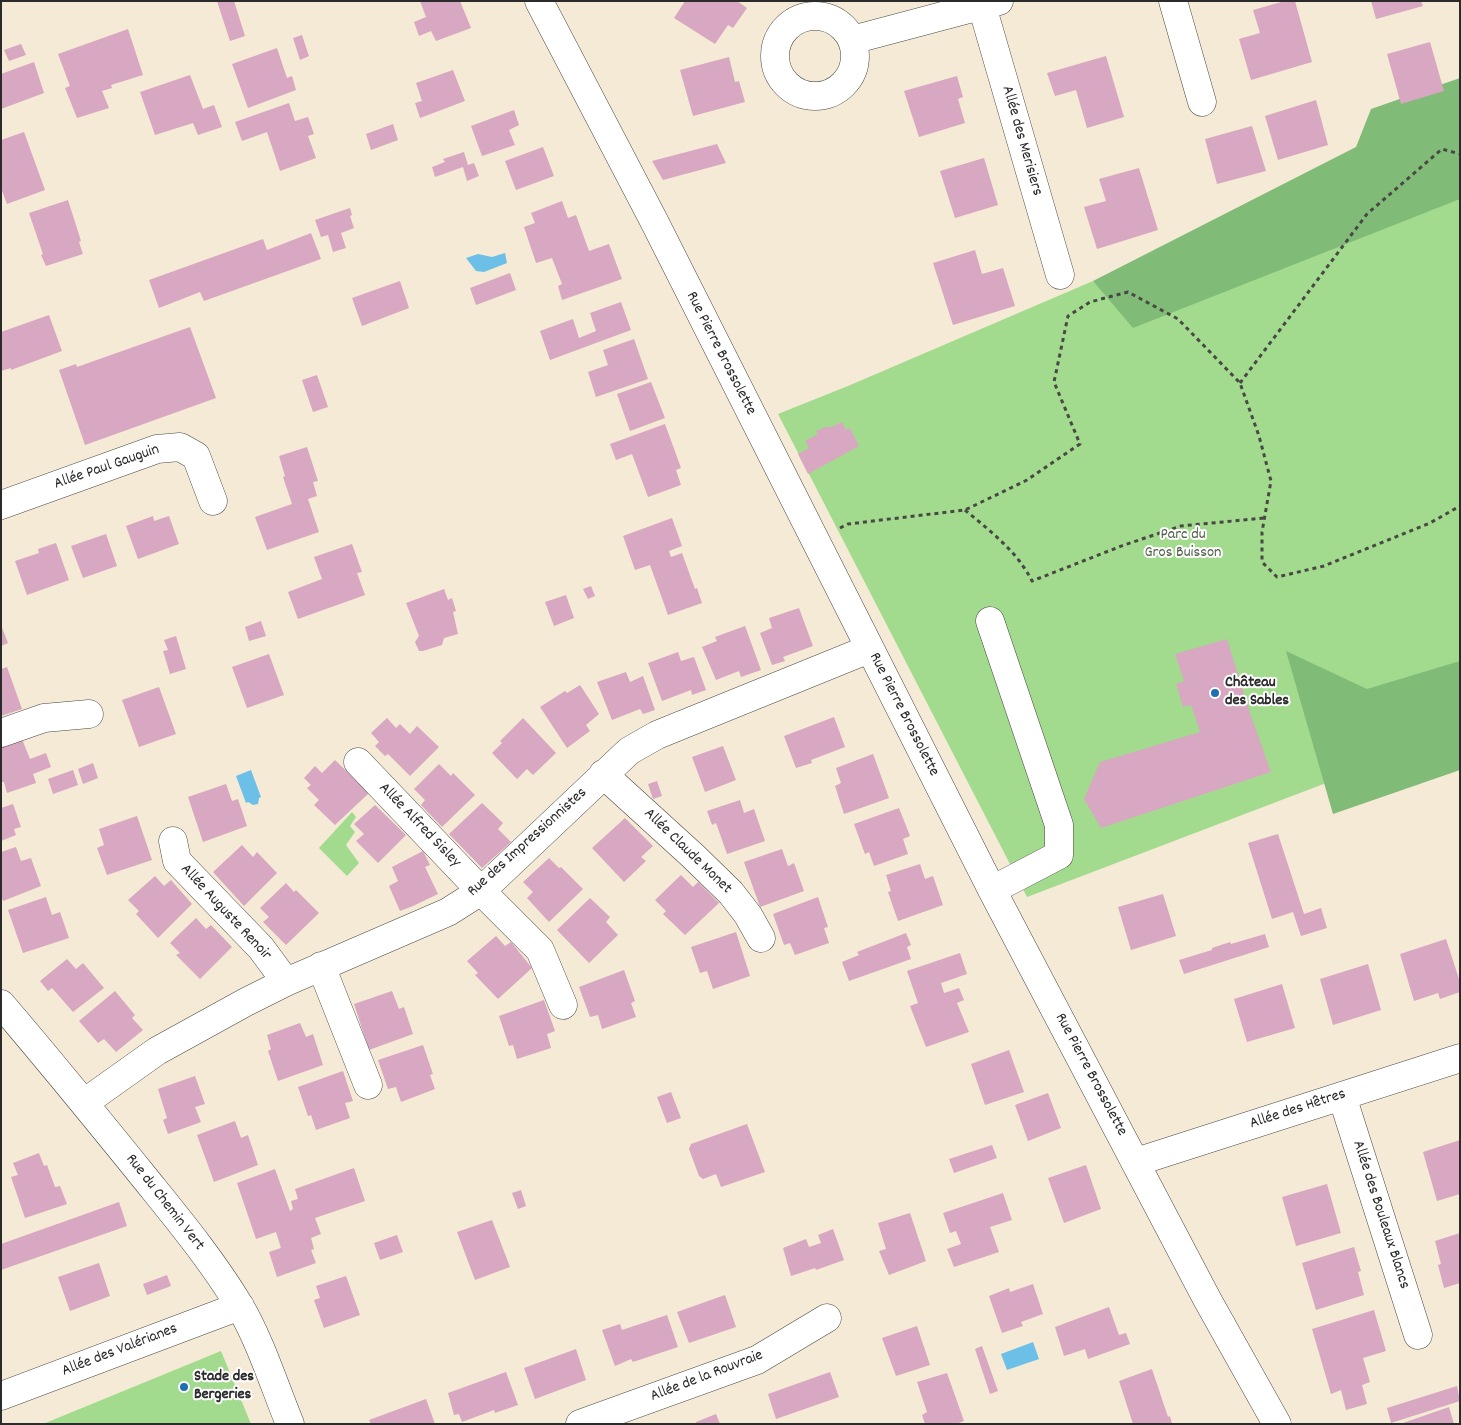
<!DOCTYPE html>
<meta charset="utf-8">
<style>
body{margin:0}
#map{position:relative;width:1461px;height:1425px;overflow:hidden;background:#f5ead5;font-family:Dekko,sans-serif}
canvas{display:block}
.frame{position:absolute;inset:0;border:2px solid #2b2b2b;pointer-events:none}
</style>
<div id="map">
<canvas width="1461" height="1425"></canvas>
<div class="frame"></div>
</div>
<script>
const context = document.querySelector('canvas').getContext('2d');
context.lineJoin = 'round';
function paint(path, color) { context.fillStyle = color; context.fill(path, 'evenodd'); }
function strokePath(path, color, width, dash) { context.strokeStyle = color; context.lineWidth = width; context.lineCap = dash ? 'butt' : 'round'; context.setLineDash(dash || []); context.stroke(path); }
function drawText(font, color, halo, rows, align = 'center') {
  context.font = font + ' Dekko,sans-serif'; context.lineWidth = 4; context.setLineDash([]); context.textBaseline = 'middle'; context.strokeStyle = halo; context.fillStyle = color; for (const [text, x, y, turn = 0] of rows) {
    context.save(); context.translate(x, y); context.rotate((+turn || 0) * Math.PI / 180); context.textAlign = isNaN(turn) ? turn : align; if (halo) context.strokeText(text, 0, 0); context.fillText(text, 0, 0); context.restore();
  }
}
const green = new Path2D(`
 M1460,139v593l-433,165 -249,-483 70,-28 245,-105 4,4z
 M352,812l4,5 -6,9 5,6 -9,13 13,18 -12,13 -28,-28z
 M221,1351l30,73h-208z`);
const forest = new Path2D(`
 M1460,78v121l-327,129 -40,-47 263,-134 15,-38z
 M1286,651l81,38 93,-28v109l-127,44z`);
const water = new Path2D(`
 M505,253l2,10 -23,9 -8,-1 -10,-13 12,-4 14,3z
 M251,770l10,27 -2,1 -1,6 -5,1 -5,-3 -2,1 -10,-27z
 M1033,1342l6,17 -32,11 -6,-16z`);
const building = new Path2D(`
 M217,1h17l11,35 -15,5z
 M420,1h40l11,27 -35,13 -5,-10 -12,5 -5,-14 12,-5z
 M685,1h52l10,7 -14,20 -5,-3 -13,19 -41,-26z
 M1285,1h10l17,61 -61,18 -12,-41 21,-6 -7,-23z
 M1371,1h50l2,5 -47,13z
 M128,29l15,46 -32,10 1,3 -10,3 7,17 -32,10 -12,-30 5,-2 -12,-32z
 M302,35l7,21 -9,4 -7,-22z
 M1430,42l14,49 -43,13 -14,-50z
 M21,44l5,11 -17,6 -5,-11z
 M277,48l10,30 5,-2 4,14 -48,18 -16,-44z
 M1106,56l18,61 -37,11 -11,-38 -21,6 -8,-23z
 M729,57l6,25 4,-1 6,21 -52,14 -13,-46z
 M34,62l10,31 -43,16v-35z
 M453,70l12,31 -45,17 -5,-15 7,-2 -6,-18z
 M190,75l13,34 11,-4 8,22 -24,8 -5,-12 -38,12 -15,-43z
 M957,76l6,21 -5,2 7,24 -46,14 -15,-46z
 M1316,100l12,45 -50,15 -13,-44z
 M289,103l6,18 13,-4 6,17 -6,2 8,22 -36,13 -13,-39 -25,9 -7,-19z
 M514,110l5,15 -10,5 6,15 -33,11 -11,-30z
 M393,124l5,16 -27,10 -5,-16z
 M1252,126l14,45 -49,13 -12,-45z
 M24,132l21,58 -38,14 -6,-16v-48z
 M717,144l9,19 -63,17 -11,-19z
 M543,147l11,29 -38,14 -11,-29z
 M464,152l4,13 6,-2 5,13 -12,5 -4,-14 -28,10 -3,-10 13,-5 -2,-3z
 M984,158l14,47 -43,13 -15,-47z
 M1139,168l19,62 -61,19 -13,-42 22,-6 -7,-22z
 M68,200l13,41 -2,1 4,12 -37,12 -5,-11 2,-1 -14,-41z
 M562,201l6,17 8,-3 13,36 20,-7 13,35 -60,21 -4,-14 4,-2 -10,-26 -16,5 -12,-36 11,-4 -4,-10z
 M350,208l2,7 -2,1 4,12 -13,5 5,15 -13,4 -5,-17 -7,2 -6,-17z
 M311,233l10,26 -117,42 -4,-9 -41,16 -10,-28 114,-41 4,11z
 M975,250l7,24 21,-6 12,38 -62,19 -20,-62z
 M510,273l6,17 -40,15 -6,-17z
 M400,281l9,27 -47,18 -10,-28z
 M621,302l10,28 -81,30 -10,-29 33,-12 6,19 17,-7 -6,-18z
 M49,315l13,36 -51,19v-2l-10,3v-39z
 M190,327l26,71 -131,47 -26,-75 17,-6 1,3z
 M634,339l14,40 -52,18 -8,-25 20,-7 -5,-15z
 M317,375l11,32 -15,5 -11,-32z
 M651,382l14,36 -35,13 -13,-37z
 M842,422l4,8 4,-2 9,18 -51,28 -10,-20 11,-6 -4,-7 13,-7 -2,-3 12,-5 1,2z
 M665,424l16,44 -5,2 5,15 -33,12 -16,-43 -16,6 -6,-16z
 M307,447l11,34 -5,1 4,14 -9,3 11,33 -52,18 -12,-33 37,-13 -9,-27 2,-1 -6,-20z
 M153,516l1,5 15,-5 10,28 -41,15 -12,-33z
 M672,518l10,28 -13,5 2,6 11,-4 13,36 2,-1 5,15 -34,12 -18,-50 -15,5 -12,-34z
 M106,534l11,32 -34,12 -12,-32z
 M56,543l13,37 -42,15 -12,-34 24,-8 -1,-4z
 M352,544l10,28 -5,1 8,22 -67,24 -10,-27 34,-13 -8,-22z
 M591,586l4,10 -7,3 -5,-10z
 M444,589l4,11 4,-2 4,13 -3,1 5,22 -14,4 -2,7 -19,6h-4l-4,-9 4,-6 -13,-33z
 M566,595l8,23 -20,8 -9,-24z
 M799,608l14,38 -30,11 2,4 -13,4 -12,-32 12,-5 -3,-10z
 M261,621l5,15 -17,5 -4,-14z
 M1,625l7,18 -7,3z
 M745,626l16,44 -20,7 -2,-6 -23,9 -14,-33 15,-6 -2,-4z
 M176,636l10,33 -16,5 -7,-23 5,-1 -4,-10z
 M1227,639l24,77 20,56 -170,56 -17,-29 16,-37 100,-30 -9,-27 -8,2 -7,-23 8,-3 -9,-27z
 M678,652l3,9 13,-4 12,33 -14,5 -1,-5 -29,11 -14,-38z
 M269,654l15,41 -37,13 -15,-41z
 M7,667l15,42 -21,7v-47z
 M626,672l4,10 13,-6 12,34 -12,4 -3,-5 -28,11 -15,-38z
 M580,685l19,29 -13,11 4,6 -23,17 -27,-41 25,-16 2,2z
 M159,687l17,47 -37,13 -17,-47z
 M834,717l11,30 -34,13 1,3 -16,5 -12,-32z
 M387,718l9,10 4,-4 10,10 7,-8 22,21 -29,29 -22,-22 -3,2 -10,-10 4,-4 -8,-9z
 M523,718l33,35 -23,22 -6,-6 -10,10 -25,-26 10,-10 -2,-2z
 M22,739l8,20 16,-6 5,14 -18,7 3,9 -29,10 -3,-11h-3v-36z
 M723,746l13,34 -31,12 -13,-35z
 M873,754l16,44 -45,16 -9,-28 6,-3 -5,-15z
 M335,760l34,33 -34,32 -21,-20 5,-5 -12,-12 4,-3 -7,-7 11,-12 7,7z
 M93,763l5,15 -15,6 -5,-15z
 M439,764l12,12 2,-3 22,22 -33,32 -21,-22 4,-5 -11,-11z
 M73,770l5,15 -25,9 -5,-15z
 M657,781l5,15 -9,3 -5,-15z
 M226,784l6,17 6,-2 9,27 -44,16 -15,-45z
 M740,800l4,13 10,-4 11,32 -38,13 -11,-31 -4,2 -5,-14z
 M482,803l21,20 -5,6 13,13 -29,26 -33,-34z
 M13,804l8,23 -7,2 2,6 -15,6v-33z
 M375,805l31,30 -28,28 -22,-22 8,-7 -10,-10z
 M899,808l11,28 -7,3 5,15 -34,12 -5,-14 -4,2 -11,-30z
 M137,816l15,44 -45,15 -10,-27 7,-3 -5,-16z
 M625,818l28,28 -12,11 5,4 -22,21 -32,-34z
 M1278,834l26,80 17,-6 6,20 -26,8 -8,-24 -21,7 -24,-76z
 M242,845l11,12 4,-5 20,21 -33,33 -31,-34z
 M16,847l5,14 10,-3 10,28 -38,15 -2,-6v-43z
 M782,849l6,17 6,-3 10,28 -44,16 -16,-45z
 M423,851l7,14 -5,2 13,27 -25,12 -13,5 -11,-25 9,-5 -6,-14z
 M549,858l10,10 2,-1 22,22 -34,33 -22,-24 6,-6 -10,-10z
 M920,864l5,15 8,-3 10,29 -45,16 -10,-29 3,-1 -5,-16z
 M681,875l12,12 5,-5 21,21 -34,32 -22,-21 3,-3 -11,-11z
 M155,876l9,10 7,-6 21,24 -34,34 -22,-24 3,-3 -11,-11z
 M286,883l8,9 2,-2 23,23 -33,32 -23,-23 6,-5 -9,-9z
 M1163,894l13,42 -45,14 -13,-43z
 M46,897l6,18 8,-3 9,26 -46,15 -15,-43z
 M818,897l10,30 -4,1 5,15 -34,12 -5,-12 -6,2 -11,-31z
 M590,898l20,19 -4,5 12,13 -29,28 -32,-33z
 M196,918l10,11 5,-4 21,22 -32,32 -24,-24 4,-2 -10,-10z
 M736,932l14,44 -37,13 -6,-18 -7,2 -9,-26z
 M906,933l5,12 -4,2 4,12 -62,22 -7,-19 17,-7 -2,-3z
 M1265,934l4,13 -85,27 -5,-14 33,-10v-2l18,-6 1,2z
 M496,936l9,10 6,-4 21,26 -34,31 -23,-24 3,-2 -11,-12z
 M1446,939l14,43v10l-20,7 -2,-6 -24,8 -14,-47z
 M960,953l7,21 -26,9 3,10 15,-5 5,12 -7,3 12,29 -43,15 -16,-41 8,-3 -11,-32z
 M67,959l9,10 7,-6 21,25 -31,24 -21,-24 -4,3 -8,-10z
 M1368,964l13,46 -48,15 -13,-46z
 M624,970l11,31 -4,2 5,14 -34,12 -4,-14 -8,2 -11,-30z
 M1282,984l13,44 -48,14 -13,-43z
 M115,991l20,24 -3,3 11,12 -27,22 -12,-13 -6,4 -19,-22z
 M392,991l7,18 5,-2 9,27 -44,16 -15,-46z
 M544,1000l11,31 -8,3 4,14 -34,11 -4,-14 -4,1 -10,-30z
 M300,1023l6,14 7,-3 10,31 -45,16 -10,-30 3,-2 -4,-14z
 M423,1045l10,29 -3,1 5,14 -34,13 -5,-15 -8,2 -10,-29z
 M1009,1050l15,42 -39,13 -14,-41z
 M343,1071l10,30 -8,2 5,15 -34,12 -5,-15 -3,1 -10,-29z
 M195,1076l10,28 -10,3 6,15 -33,12 -5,-14 4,-2 -9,-29z
 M671,1092l10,26 -14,5 -10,-26z
 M1048,1093l13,35 -33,13 -13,-36z
 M235,1121l6,17 7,-3 10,30 -44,17 -17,-47z
 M747,1124l18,48 -44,15 -5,-13 -13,5 -4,-3 -10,-27 2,-5z
 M1460,1140v54l-23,7 -14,-49z
 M992,1145l5,13 -43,15 -5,-14z
 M39,1153l5,13 3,-1 8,22 5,-1 7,18 -42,14 -14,-41 7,-2 -5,-12z
 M1086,1165l15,44 -37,14 -16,-45z
 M354,1168l11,33 -50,17 6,16 -10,4 3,11 -3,1 5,13 -39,14 -8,-25 12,-4 -5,-16 -20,7 -19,-56 38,-14 15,42 3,-2 -2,-8 7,-2 -3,-10z
 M1327,1184l14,49 -45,13 -14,-49z
 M521,1190l5,16 -8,3 -6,-16z
 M1003,1193l9,27 -22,7 9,25 -45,15 -7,-18 14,-5 -5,-13 -6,2 -7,-20z
 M119,1202l8,24 -126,44v-26z
 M910,1213l16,48 -37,14 -10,-24 7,-2 -8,-26z
 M492,1220l18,47 -35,13 -18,-48z
 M833,1229l11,31 -28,10 -1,-2 -24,8 -8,-28 23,-9 3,8 12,-4 -3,-8z
 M1460,1233v50l-16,5 -6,-23 3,-1 -6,-23z
 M397,1235l6,17 -23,8 -6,-17z
 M1354,1247l7,24 -3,1 6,23 -48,15 -14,-47z
 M99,1263l11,33 -40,15 -12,-34z
 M167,1275l4,11 -24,9 -4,-11z
 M346,1276l14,39 -36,13 -10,-28 6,-2 -4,-12z
 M1033,1284l10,30 -22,8 2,4 -21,7 -13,-37 20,-8 1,4z
 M725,1295l11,32 -47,16 -12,-31z
 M1109,1307l10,28 7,-2 4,11 -42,15 -3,-10 -21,7 -9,-29z
 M1374,1310l12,41 -23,7 7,24 -8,3 5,19 -21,6 -5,-20 -10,4 -19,-65z
 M667,1315l11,32 -45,15 -2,-3 -16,7 -13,-36 18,-6 2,6z
 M917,1326l13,39 -34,11 -14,-38z
 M982,1346l16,45 -8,3 -15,-45z
 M576,1349l10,31 -51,19 -11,-31z
 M1152,1369l16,48 2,-1 2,8h-39l-14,-43z
 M506,1372l12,33 -23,8 -1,-3 -32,12 -3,-8 -5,1 -6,-22z
 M830,1372l9,25 -63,22 -8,-25z
 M947,1373l17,48 -8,3h-31l-3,-9 5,-3 -10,-30z
 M1457,1386l3,15 -69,22 -4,-15z
 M426,1399l9,25h-64l-2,-4z
 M1449,1407l5,17h-51v-1z
 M716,1414l4,10h-24v-2z`);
const path = new Path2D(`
 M1240,383l127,-169 75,-65 18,5
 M965,510c25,21 52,41 67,71l92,-36 57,-19 83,-8
 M840,528l8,-4 117,-14 62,-30 53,-36 -26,-62 14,-66 22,-14 38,-10 50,27 62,64 19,53 12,45 -9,51v30l15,15 47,-11 106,-43 30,-17`);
const minor = new Path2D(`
 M539,1l114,218 339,671 215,409 70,125
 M1173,1l29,101
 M982,6l78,269
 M775 56a40 40 0 1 1 80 0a40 40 0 1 1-80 0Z
 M852,40l147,-39
 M1,505l156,-56 23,-2 16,9 17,45
 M990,621l69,204v30l-67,35
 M1,733l43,-15 45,-4
 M358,762l123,129 59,59 23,55
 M603,774l90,82 38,37 17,22 13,23
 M173,841l4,20 84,87 25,34
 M321,966l47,119
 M1,1004c49,57 96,115 143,173 33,41 68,83 95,128 21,35 35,80 51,119
 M1342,1096l76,239
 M84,1103l73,-52 89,-49 40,-20 162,-70 33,-21 148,-140 28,-16 212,-86
 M1136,1162l324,-104
 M1,1396l239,-90
 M580,1424l177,-64 70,-42`);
const markers = [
 [1215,693,5,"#1f6fb2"],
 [184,1387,5,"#1f6fb2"]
];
const streetNames = [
 ["Allée des Merisiers",1021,141,74],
 ["Rue Pierre Brossolette",720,354,63],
 ["Allée Paul Gauguin",107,468,-19],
 ["Rue Pierre Brossolette",903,715,63],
 ["Allée Alfred Sisley",419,826,46],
 ["Rue des Impressionnistes",528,843,-42],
 ["Allée Claude Monet",687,852,44],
 ["Allée Auguste Renoir",225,913,47],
 ["Rue Pierre Brossolette",1090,1075,62],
 ["Allée des Hêtres",1298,1110,-18],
 ["Rue du Chemin Vert",164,1203,52],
 ["Allée des Bouleaux Blancs",1380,1215,72],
 ["Allée des Valérianes",120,1351,-21],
 ["Allée de la Rouvraie",707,1377,-21]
];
const parkNames = [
 ["Parc du",1183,536],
 ["Gros Buisson",1183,554]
];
const poiNames = [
 ["Château",1225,684],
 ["des Sables",1225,702],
 ["Stade des",194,1378],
 ["Bergeries",194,1396]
];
paint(green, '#a2db8d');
paint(forest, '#81bb78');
paint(water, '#6cc0e8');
paint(building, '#d8a7c1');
strokePath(minor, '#494844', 29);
strokePath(path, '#494844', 3, [4, 4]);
strokePath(minor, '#fff', 28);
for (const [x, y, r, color] of markers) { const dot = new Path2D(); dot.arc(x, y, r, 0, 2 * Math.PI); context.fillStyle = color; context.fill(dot); strokePath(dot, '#fff', 2); }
drawText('16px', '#2b2b2b', '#fff', streetNames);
drawText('16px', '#4f6048', '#fff', parkNames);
drawText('bold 16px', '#2b2b2b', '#fff', poiNames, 'left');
</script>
